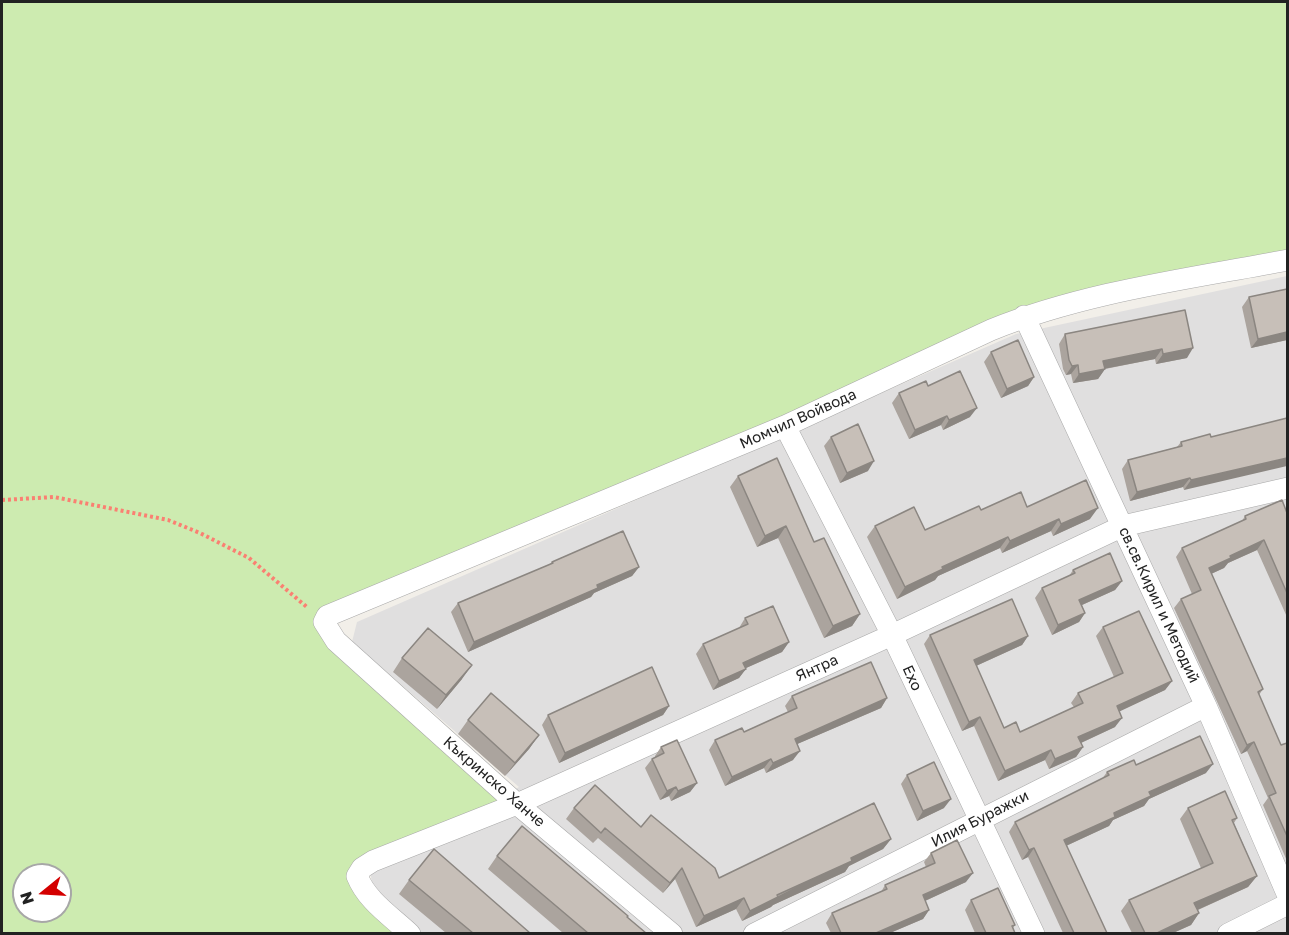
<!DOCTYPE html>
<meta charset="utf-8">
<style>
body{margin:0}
#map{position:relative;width:1289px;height:935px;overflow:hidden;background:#f2efe9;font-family:"Golos Text",sans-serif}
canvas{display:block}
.frame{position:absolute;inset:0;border:3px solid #222;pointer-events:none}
.north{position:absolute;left:12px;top:863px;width:60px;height:60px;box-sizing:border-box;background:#fff;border:2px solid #a7a7a7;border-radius:50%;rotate:252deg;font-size:16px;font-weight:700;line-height:24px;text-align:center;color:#222}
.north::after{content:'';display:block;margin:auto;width:21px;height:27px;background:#d40000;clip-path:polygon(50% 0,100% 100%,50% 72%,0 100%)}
</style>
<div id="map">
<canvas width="1289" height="935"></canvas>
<div class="frame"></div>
<div class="north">N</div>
</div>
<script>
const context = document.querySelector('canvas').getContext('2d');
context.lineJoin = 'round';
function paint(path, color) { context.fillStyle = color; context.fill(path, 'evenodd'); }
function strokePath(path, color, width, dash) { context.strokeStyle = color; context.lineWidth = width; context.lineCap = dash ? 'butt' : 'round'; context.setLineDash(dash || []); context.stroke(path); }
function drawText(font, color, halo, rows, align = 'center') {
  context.font = font + ' "Golos Text",sans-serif'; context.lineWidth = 4.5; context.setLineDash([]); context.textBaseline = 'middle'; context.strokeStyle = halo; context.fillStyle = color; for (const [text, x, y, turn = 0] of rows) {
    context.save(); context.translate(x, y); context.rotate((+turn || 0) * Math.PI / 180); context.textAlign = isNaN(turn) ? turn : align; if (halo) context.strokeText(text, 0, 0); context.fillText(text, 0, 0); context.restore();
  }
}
const residential = new Path2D(`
 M1287,276v657h-865l-49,-42 -3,-22 149,-82 -167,-145 5,-20 659,-288z`);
const grass = new Path2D(`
 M2,2h1285v258l-221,44 -742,319 193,181 -160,72 53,57 -408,1zM24,875h36v36h-36z`);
const path = new Path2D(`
 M2,500l52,-3 114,23 32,13 49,25 59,50`);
const minor = new Path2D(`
 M1024,316l182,390 82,190
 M785,426l107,209 142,299
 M410,934c-19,-18 -43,-33 -53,-58l5,-8 11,-7 144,-57 375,-169 231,-109 165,-38
 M672,934l-155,-130 -181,-163 -12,-19 3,-6 458,-190 206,-96c94,-38 197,-51 297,-70
 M754,934l452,-228
 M1228,934l60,-30`);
const wall = new Path2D(`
 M1287,289v51l-36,8 -9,-41 7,-10z
 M1185,310l2,48 -31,6 -1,-5 -50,10 -7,10 -25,4 -2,-9 -5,1 -3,-6 -4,-25 6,-10z
 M991,352l43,25 -6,9 -27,12 -17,-36z
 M928,386l42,31 -27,13 -2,-5 -32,14 -17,-36 7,-10z
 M1287,418l-103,72 -1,-3 -53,14 -8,-32 6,-9 49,-13 4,-5 30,-5z
 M831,437l37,34 -28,12 -16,-37z
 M738,476l76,66 46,72 -8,12 -28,12 -46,-100 -21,9 -27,-60z
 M1027,507l63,12 -37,17 -2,-5 -49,22 -2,-5 -62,28 -3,4 -38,19 -30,-62 8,-11 50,4 56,-20z
 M1287,513v104l-30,-67 -29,13 -4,5 -13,6 52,115 -4,6 22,50 6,-2v118l-24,-56 5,-7 -21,-47 -6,3 -67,-146 7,-9 11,-5 -16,-37 6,-9 60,-27 3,-5z
 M552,562l87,5 -7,9 -38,17 -3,4 -123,55 -17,-40 7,-9 91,-38z
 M1073,570l49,11 -7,9 -33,15 3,8 -6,9 -27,13 -17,-37 7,-10 27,-12z
 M745,618l44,24 -7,10 -36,16 -7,10 -26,12 -17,-36 7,-10 36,-16z
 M1103,627l69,54 -7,9 -46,21 -4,16 -34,16 2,4 -7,10 -27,12 -4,-9 -47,21 -24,-55 -12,5 -38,-87 6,-9 98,1 -6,9 -46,21 28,62 16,4 54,-25 -3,-4 7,-10 36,-16 -18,-41z
 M402,658l60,21 -25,30 -44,-37z
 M792,696l95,2 -6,10 -84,36 -4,16 -27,13 -2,-5 -39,18 -16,-36 6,-10 29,-8 44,-20 -3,-6z
 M669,706l-6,9 -104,48 -17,-38 6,-10z
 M468,720l71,15 -10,14 -24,27 -47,-42z
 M661,747l36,36 -7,9 -19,9 -2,-5 -9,4 -15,-32 7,-9 3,-2v-1z
 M1136,765l70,8 -57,26 -5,7 -31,14 -4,6 -43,20 41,87h-44l-35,-76 -6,3 -13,-28 6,-10 87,-43 5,-7z
 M907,775l37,33 -27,13 -16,-37z
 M574,808l67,19 78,51 172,-39 -8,10 -34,17 -4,6 -72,33 -2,2 -29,14 -6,-12 -40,18 -21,-48 -12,14 -65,-55 -5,5 -27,-24z
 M1188,808l49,10 -3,5 23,53 -9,11 -50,23 1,3 -8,12 -18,8h-41l-11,-22 8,-11 72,-32 -21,-49z
 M931,853l35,29 -41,19 4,9 -6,9 -33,14h-59l-5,-10 6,-10 49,-21 4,-7 41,-18 -2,-5z
 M497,856l130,61 19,16h-83l-75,-64z
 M409,880l121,53h-84l-47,-39z
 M971,900l44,25 -2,3 2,5h-40l-10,-23z`);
const shadedWall = new Path2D(`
 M1287,332v8l-36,8 7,-9z
 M1193,348l-6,10 -31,6 7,-10z
 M1162,349l-7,10 -57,11 7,-1 -7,10 -25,4 6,-9 24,-13z
 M1078,365l-7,9 -5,1 6,-9z
 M1034,377l-6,9 -27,12 6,-9z
 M977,408l-7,9 -27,13 6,-10z
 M947,416l-6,9 -32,14 6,-9z
 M1287,458v8l-103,24 7,-10z
 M874,461l-6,10 -28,12 7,-10z
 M1190,478l-7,9 -53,14 7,-9z
 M1098,508l-8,11 -37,17 8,-12z
 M1059,519l-8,12 -49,22 8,-12z
 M786,526l-8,12 -21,9 8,-11z
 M1008,537l-8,11 -62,28 -3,4 -38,19 8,-12 37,-20z
 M1264,540l-7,10 -29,13 -4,5 -22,10 7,-10 21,-12z
 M639,567l-7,9 -38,17 -3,4 -123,55 6,-10 123,-57z
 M1122,581l-7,9 -42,19 6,-9z
 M1085,613l-6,9 -27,13 6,-10z
 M860,614l-8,12 -28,12 9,-12z
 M1028,636l-6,9 -55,25 7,-10z
 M789,642l-7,10 -45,20 6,-9z
 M472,665l-10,14 -25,30 9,-14z
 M746,669l-7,9 -26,12 6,-9z
 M1172,681l-7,9 -55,26 7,-10z
 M887,698l-6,10 -93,40 7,-9z
 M669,706l-6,9 -104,48 6,-10z
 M980,717l-6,9 -12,5 7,-9z
 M1122,718l-7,9 -43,20 6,-10z
 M539,735l-10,14 -24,27 10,-13z
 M1254,742l-7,9 -6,3 6,-9z
 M1083,747l-7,10 -27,12 6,-10z
 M1051,750l-6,10 -47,21 7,-10z
 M800,751l-7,9 -27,13 7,-10z
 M771,759l-7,9 -39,18 7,-9z
 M1213,764l-7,9 -57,26 -5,7 -31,14 -4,6 -52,24 7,-10 85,-48z
 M697,783l-7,9 -19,9 7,-10z
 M676,787l-7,9 -9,4 7,-9z
 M951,799l-7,9 -27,13 6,-10z
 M891,839l-8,10 -34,17 -4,6 -72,33 -2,2 -29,14 8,-10 101,-53z
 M1034,848l-6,9 -6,3 7,-10z
 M682,868l-7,11 -12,14 7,-10z
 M973,873l-7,9 -50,23 7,-10z
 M1257,876l-9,11 -62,28 8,-12z
 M744,898l-8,11 -40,18 8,-11z
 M929,910l-6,9 -33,14h-14z
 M1199,913l-8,12 -18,8h-16z`);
const building = new Path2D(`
 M1287,289v43l-29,7 -9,-42z
 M1185,310l8,38 -30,6 -1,-5 -59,12 2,8 -26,5 -1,-9 -6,1 -3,-6 -4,-26z
 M1018,340l16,37 -27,12 -16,-37z
 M960,371l17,37 -28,12 -2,-4 -32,14 -16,-37 27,-12 2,5z
 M1287,418v40l-96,22 -1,-2 -53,14 -9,-32 54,-14 -1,-4 29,-8 1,3z
 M858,424l16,37 -27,12 -16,-36z
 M777,458l37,84 10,-4 36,76 -27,12 -47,-100 -21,10 -27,-60z
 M1086,480l12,28 -37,16 -2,-5 -49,22 -2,-4 -66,30 1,2 -38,18 -30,-61 39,-19 11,23 54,-24 2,4 40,-18 6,15z
 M1282,500l5,13v80l-23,-53 -34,16 1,2 -22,10 54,121 -5,3 23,53 6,-2v93l-18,-40 7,-3 -22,-51 -7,3 -66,-146 20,-9 -19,-42 64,-29 -1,-3z
 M623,531l16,36 -42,18 1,3 -124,54 -16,-39 95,-40 -1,-1z
 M1110,553l12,28 -43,19 6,13 -27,12 -16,-37 33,-15 -2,-3z
 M1012,599l16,37 -54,24 30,68 12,-6 4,10 63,-29 -5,-10 45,-20 -20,-46 36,-16 33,70 -55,25 5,12 -44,19 5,10 -28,12 -4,-9 -46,21 -25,-54 -11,5 -39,-87z
 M773,606l16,36 -46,21 3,6 -27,12 -16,-37 45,-20 -3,-6z
 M428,628l44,37 -26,30 -44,-37z
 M871,662l16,36 -92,41 5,12 -27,12 -2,-4 -39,18 -17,-37 27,-12 2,4 53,-24 -5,-12z
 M652,667l17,39 -104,47 -17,-38z
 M491,693l48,42 -24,28 -47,-43z
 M1200,736l13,28 -64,28 2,4 -37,17 1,4 -51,23 43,93h-33l-40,-85 -5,2 -14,-28 94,-47 -2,-3 27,-12 2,5z
 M677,740l20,43 -19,8 -2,-4 -9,4 -15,-32 12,-6 -3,-6z
 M934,762l17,37 -28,12 -16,-36z
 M595,785l46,42 10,-12 64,53 4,10 155,-75 17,36 -40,19 1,3 -75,34 1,2 -28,14 -6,-13 -40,18 -22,-48 -12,15 -65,-55 -4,5 -27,-25z
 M1225,791l12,27 -5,2 25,56 -63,27 5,10 -42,20h-12l-16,-33 84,-37 -25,-55z
 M522,826l106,90 -1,1 19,16h-58l-91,-77z
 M957,840l16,33 -50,22 6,15 -53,23h-35l-9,-20 55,-24 -2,-4 50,-22 -4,-10z
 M434,849l96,84h-57l-64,-53z
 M998,888l17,37 -3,1 3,7h-29l-15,-33z`);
const streetNames = [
 ["Момчил Войвода",798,419,-24],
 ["св.св.Кирил и Методий",1159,605,65],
 ["Янтра",817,668,-24],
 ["Ехо",912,678,65],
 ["Къкринско Ханче",494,782,41],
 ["Илия Буражки",980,819,-27]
];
paint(residential, '#e0dfdf');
paint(grass, '#cdebb0');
strokePath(minor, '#a9a9a9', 22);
strokePath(path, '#fa8072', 4, [3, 3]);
strokePath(minor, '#fff', 21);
paint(wall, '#aba49e');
paint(shadedWall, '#8b8681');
paint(building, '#c7bfb8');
strokePath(building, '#8b8681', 1.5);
drawText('15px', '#222', '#fff', streetNames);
</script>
